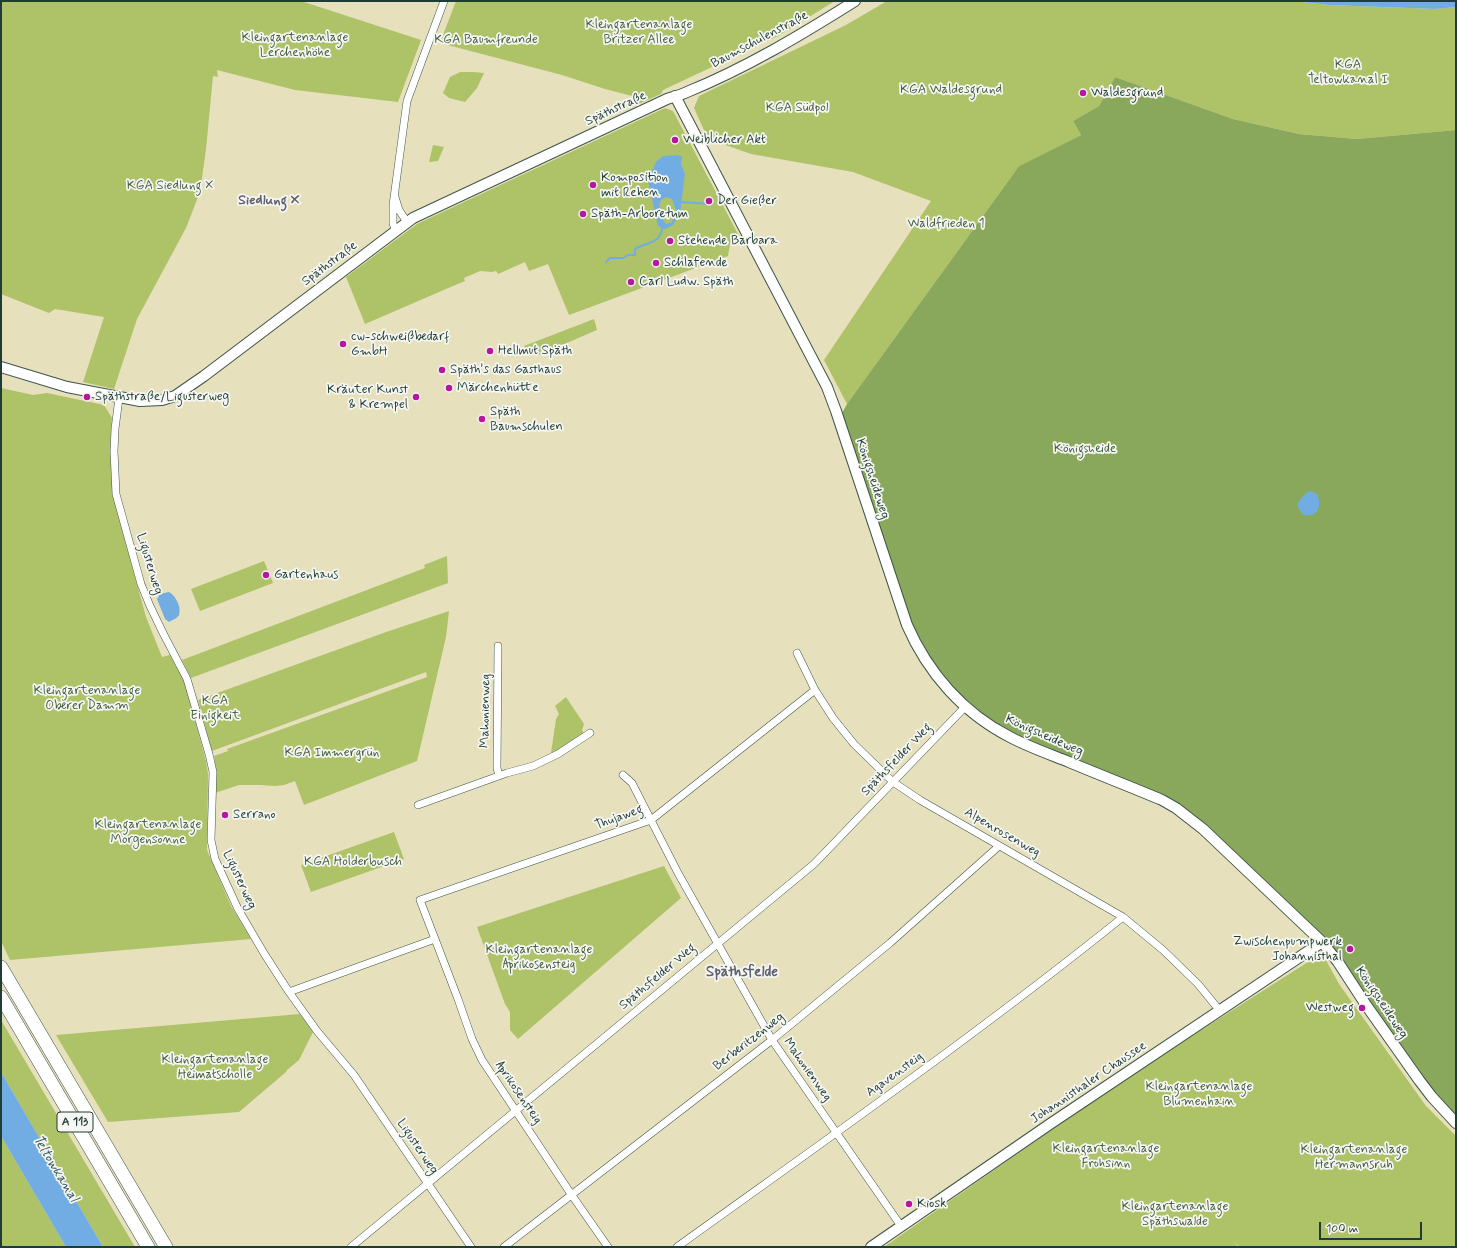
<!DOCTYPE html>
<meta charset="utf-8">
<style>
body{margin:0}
#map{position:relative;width:1457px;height:1248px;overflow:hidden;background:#e6e0bd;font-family:Mynerve,sans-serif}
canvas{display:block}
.frame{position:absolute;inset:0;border:2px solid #1f3d34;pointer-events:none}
.scale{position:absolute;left:1319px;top:1222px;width:103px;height:18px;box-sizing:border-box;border:2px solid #1f3d34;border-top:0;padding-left:5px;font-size:12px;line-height:14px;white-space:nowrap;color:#1f3d34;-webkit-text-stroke:3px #f6f6f2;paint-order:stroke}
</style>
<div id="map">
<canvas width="1457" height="1248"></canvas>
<div class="frame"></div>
<div class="scale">100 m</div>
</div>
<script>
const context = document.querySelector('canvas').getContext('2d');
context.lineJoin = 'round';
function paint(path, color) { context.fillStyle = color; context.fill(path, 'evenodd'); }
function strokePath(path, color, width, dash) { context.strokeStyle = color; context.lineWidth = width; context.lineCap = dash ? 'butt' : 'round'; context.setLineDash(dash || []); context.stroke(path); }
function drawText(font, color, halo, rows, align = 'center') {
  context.font = font + ' Mynerve,sans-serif'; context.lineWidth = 3.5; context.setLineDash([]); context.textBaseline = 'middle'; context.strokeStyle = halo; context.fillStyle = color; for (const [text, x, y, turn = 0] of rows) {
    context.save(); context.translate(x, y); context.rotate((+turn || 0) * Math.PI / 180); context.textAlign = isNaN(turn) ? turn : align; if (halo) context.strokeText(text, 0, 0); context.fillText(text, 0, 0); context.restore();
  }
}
const green = new Path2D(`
 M1,1h300l120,39 -23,62 -103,-12 -78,-20 1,7 -5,-1 -7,73 -6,43 -14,36 -49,91 -23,70 -31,-7 21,-65 -49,-8 -6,4 -48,-19z
 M456,1h379l-57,35 -115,54 -2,4 -25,11 -4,-9 -27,-7 -43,-14 -122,-32z
 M887,1h406l36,4 106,4 21,-2v123l-99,9 -58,-5 -66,-15 -118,-42 -16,29 -26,15 8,14 -62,31 -172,238 -23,-44 107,-159 -78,-29 -102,-18 -43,-15 -14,-31 5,-12 147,-71z
 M460,72h13l11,1 -7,15 -12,14 -16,-4 -6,-5 7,-16z
 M665,108l8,3 65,123 -8,10 -2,12 -159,59 -21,-51 -19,7 -4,-9 -27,12 -2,-3 -4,1 -12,-1 -16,7 1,3 -12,5 -88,38 -19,-47 71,-53z
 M433,145l11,2 -6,14 -9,1z
 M594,319l3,11 -58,25 -13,-4 -2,-5z
 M1,388l32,7 14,-2 57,12 8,13 -2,33 4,49 32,117 16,40 8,-2 15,28 21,78 2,13 -1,76 24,56 20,33 -241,21 -9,-19z
 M447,556l1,27 -257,95 -9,-18 243,-92 -1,-3z
 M264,561l9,22 -73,28 -9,-22z
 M449,611l-3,26 -29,124 -113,44 -9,-24 -11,4 -9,1 -15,-1h-21l-24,8 1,-24 -2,-13 14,-5 -1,-2 200,-72 -1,-5 -214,79 -14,-51 191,-69z
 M566,697l18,27 -2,6 2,4 -27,17 -6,2 5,-34 3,-5 -4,-8z
 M394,832l10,27 -93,33 -10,-27z
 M664,866l17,32 -163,141 -8,-9v-18l-5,-8 -28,-77z
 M1322,953l17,31 87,122 30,30v111h-217l-5,-6 4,6h-354l239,-167z
 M300,1014l13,18 -14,28 -12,10 -1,2 -47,40 -131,10 -52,-87z
 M1,1020l134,227h-32l-102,-175z
 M1,1136l65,111h-65z`);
const forest = new Path2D(`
 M1115,77l118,42 66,15 58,5 99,-9v985l-20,-19 -110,-157 -122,-115 -191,-90 -40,-26 -28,-26 -30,-47 -74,-220 6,-11 172,-238 62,-31 -8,-14 26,-15z`);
const water = new Path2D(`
 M1293,1h163v6l-21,2 -106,-4z
 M678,155l4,2 -1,7 4,10 -5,40 -7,11 -8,4 -7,-3 -10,-46 8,-18 7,-6zM666,197l6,2 5,14 -6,10 -5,1 -3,-4v-7l-4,-7 2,-6z
 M1309,491l8,3c6,12 0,26 -15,20l-5,-9 5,-8z
 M169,592c6,3 13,15 10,23 -1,3 -7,5 -10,7l-4,-3 -8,-20 3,-5z
 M1,1072l102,175h-37l-65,-111z`);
const stream = new Path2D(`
 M681,202l29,2
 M606,262l4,-4h13l5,-3h7v-6c9,-6 26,-5 27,-21`);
const street = new Path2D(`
 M395,197l4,13 8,12
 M396,230l-3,-6v-19l14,-104 37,-100
 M119,398l-4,31 -1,22 2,43 25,90 9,22 13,27 24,46 22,75 4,18 -2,68 4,19 23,50 27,46 24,37 28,39 37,44 117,172
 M498,646l-1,122 2,8
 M797,653l18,37 18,28 21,26 39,38 27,18 203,117 40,33 35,34 22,27
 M623,775l9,8 46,90 94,167 129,186
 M418,805l89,-32 26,-7 25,-12 32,-21
 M289,992l146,-53
 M351,1247l463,-383 151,-157
 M504,1247l268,-207 118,-97 109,-97
 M608,1247l-37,-53 -89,-134 -10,-21 -14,-40 -38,-99 231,-80 164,-130
 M677,1247c150,-108 302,-214 446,-330`);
const secondary = new Path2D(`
 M675,96l152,291 9,24 71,214c21,48 56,88 103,112 19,10 39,17 59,25 31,13 62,25 93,38l14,8 27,21 119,113 16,20 28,43 53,75 13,17 24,26
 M1,367l66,20 73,14 22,-1 13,-4 29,-20 209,-158 254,-119c6,-2 14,-4 20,-7 59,-24 114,-57 168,-91
 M871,1247l179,-123 272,-182`);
const highway = new Path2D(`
 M1,967l165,280
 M1,997l147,250`);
const markers = [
 [1083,93,4,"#b5179e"],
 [675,140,4,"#b5179e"],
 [593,185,4,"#b5179e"],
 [709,201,4,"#b5179e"],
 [583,214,4,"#b5179e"],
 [670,241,4,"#b5179e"],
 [656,263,4,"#b5179e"],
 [631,282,4,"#b5179e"],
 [343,344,4,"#b5179e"],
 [490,351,4,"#b5179e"],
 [442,370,4,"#b5179e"],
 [449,388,4,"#b5179e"],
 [87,397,4,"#b5179e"],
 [416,397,4,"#b5179e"],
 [482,419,4,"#b5179e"],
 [266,575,4,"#b5179e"],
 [225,815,4,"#b5179e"],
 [1350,949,4,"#b5179e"],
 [1362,1008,4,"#b5179e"],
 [909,1204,4,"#b5179e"]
];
const shields = [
 [75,1122,36]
];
const shieldNames = [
 ["A 113",75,1122]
];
const parkNames = [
 ["Kleingartenanlage",639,25],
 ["Britzer Allee",639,40],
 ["Kleingartenanlage",295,38],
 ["Lerchenhöhe",295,53],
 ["KGA Baumfreunde",486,40],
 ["KGA",1348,65],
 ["Teltowkanal I",1348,80],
 ["KGA Waldesgrund",951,90],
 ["KGA Südpol",797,108],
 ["KGA Siedlung X",170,186],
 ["Waldfrieden 1",946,224],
 ["Königsheide",1085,449],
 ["Kleingartenanlage",87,691],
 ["Oberer Damm",87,706],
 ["KGA",215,701],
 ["Einigkeit",215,716],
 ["KGA Immergrün",332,753],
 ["Kleingartenanlage",148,825],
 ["Morgensonne",148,840],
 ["KGA Holderbusch",353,862],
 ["Kleingartenanlage",539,950],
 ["Aprikosensteig",539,965],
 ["Kleingartenanlage",215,1060],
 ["Heimatscholle",215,1075],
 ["Kleingartenanlage",1199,1087],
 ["Blumenhain",1199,1102],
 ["Kleingartenanlage",1106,1149],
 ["Frohsinn",1106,1164],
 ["Kleingartenanlage",1354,1150],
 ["Hermannsruh",1354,1165],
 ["Kleingartenanlage",1175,1207],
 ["Späthswalde",1175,1222]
];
const streetNames = [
 ["Baumschulenstraße",760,40,-28],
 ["Späthstraße",616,109,-25],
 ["Späthstraße",330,264,-37],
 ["Königsheideweg",872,479,72],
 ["Ligusterweg",149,564,73],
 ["Mahonienweg",486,711,-89],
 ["Königsheideweg",1044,736,24],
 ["Späthsfelder Weg",897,760,-46],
 ["Thujaweg",619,818,-20],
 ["Alpenrosenweg",1002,833,30],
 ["Ligusterweg",239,880,65],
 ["Späthsfelder Weg",658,977,-40],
 ["Königsheideweg",1381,1003,56],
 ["Berberitzenweg",749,1042,-38],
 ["Mahonienweg",807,1070,55],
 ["Agavensteig",895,1075,-36],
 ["Johannisthaler Chaussee",1089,1083,-34],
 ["Aprikosensteig",518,1093,56],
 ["Ligusterweg",417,1147,56]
];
const poiNames = [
 ["Waldesgrund",1091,93],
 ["Weiblicher Akt",683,140],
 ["Komposition",601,178],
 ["mit Rehen",601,193],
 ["Der Gießer",717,201],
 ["Späth-Arboretum",591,214],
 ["Stehende Barbara",678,241],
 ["Schlafende",664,263],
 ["Carl Ludw. Späth",639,282],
 ["cw-schweißbedarf",351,337],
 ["GmbH",351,352],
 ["Hellmut Späth",498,351],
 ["Späth's das Gasthaus",450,370],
 ["Märchenhütte",457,388],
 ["Kräuter Kunst",408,390,"right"],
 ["& Krempel",408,405,"right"],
 ["Späthstraße/Ligusterweg",95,397],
 ["Späth",490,412],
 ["Baumschulen",490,427],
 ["Gartenhaus",274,575],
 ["Serrano",233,815],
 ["Zwischenpumpwerk",1342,942,"right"],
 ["Johannisthal",1342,957,"right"],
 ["Westweg",1354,1008,"right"],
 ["Kiosk",917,1204]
];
const neighbourhoodNames = [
 ["Siedlung X",269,201]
];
const waterNames = [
 ["Teltowkanal",55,1169,59]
];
const quarterNames = [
 ["Späthsfelde",742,973]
];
paint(green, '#aec267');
paint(forest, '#8aa85c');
paint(water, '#71ade3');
strokePath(stream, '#71ade3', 2);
strokePath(street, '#3d5549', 8);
strokePath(secondary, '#3d5549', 12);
strokePath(highway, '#3d5549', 14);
strokePath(street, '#fff', 7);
strokePath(secondary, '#fff', 10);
strokePath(highway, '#fff', 13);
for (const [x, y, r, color] of markers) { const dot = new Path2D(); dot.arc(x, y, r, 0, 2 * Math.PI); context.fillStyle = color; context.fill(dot); strokePath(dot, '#f6f6f2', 1.5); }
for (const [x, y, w] of shields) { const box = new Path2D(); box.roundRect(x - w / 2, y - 10, w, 20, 3); context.fillStyle = '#f6f6f2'; context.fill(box); strokePath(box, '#1f3d34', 1); }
drawText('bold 12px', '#1f3d34', null, shieldNames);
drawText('13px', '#435e41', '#f6f6f2', parkNames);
drawText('13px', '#1f3d34', '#f6f6f2', streetNames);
drawText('13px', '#1f3d34', '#f6f6f2', poiNames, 'left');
drawText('bold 14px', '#5f616e', '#f6f6f2', neighbourhoodNames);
drawText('italic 14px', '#345960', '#f6f6f2', waterNames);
drawText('bold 15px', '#5f616e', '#f6f6f2', quarterNames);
</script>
